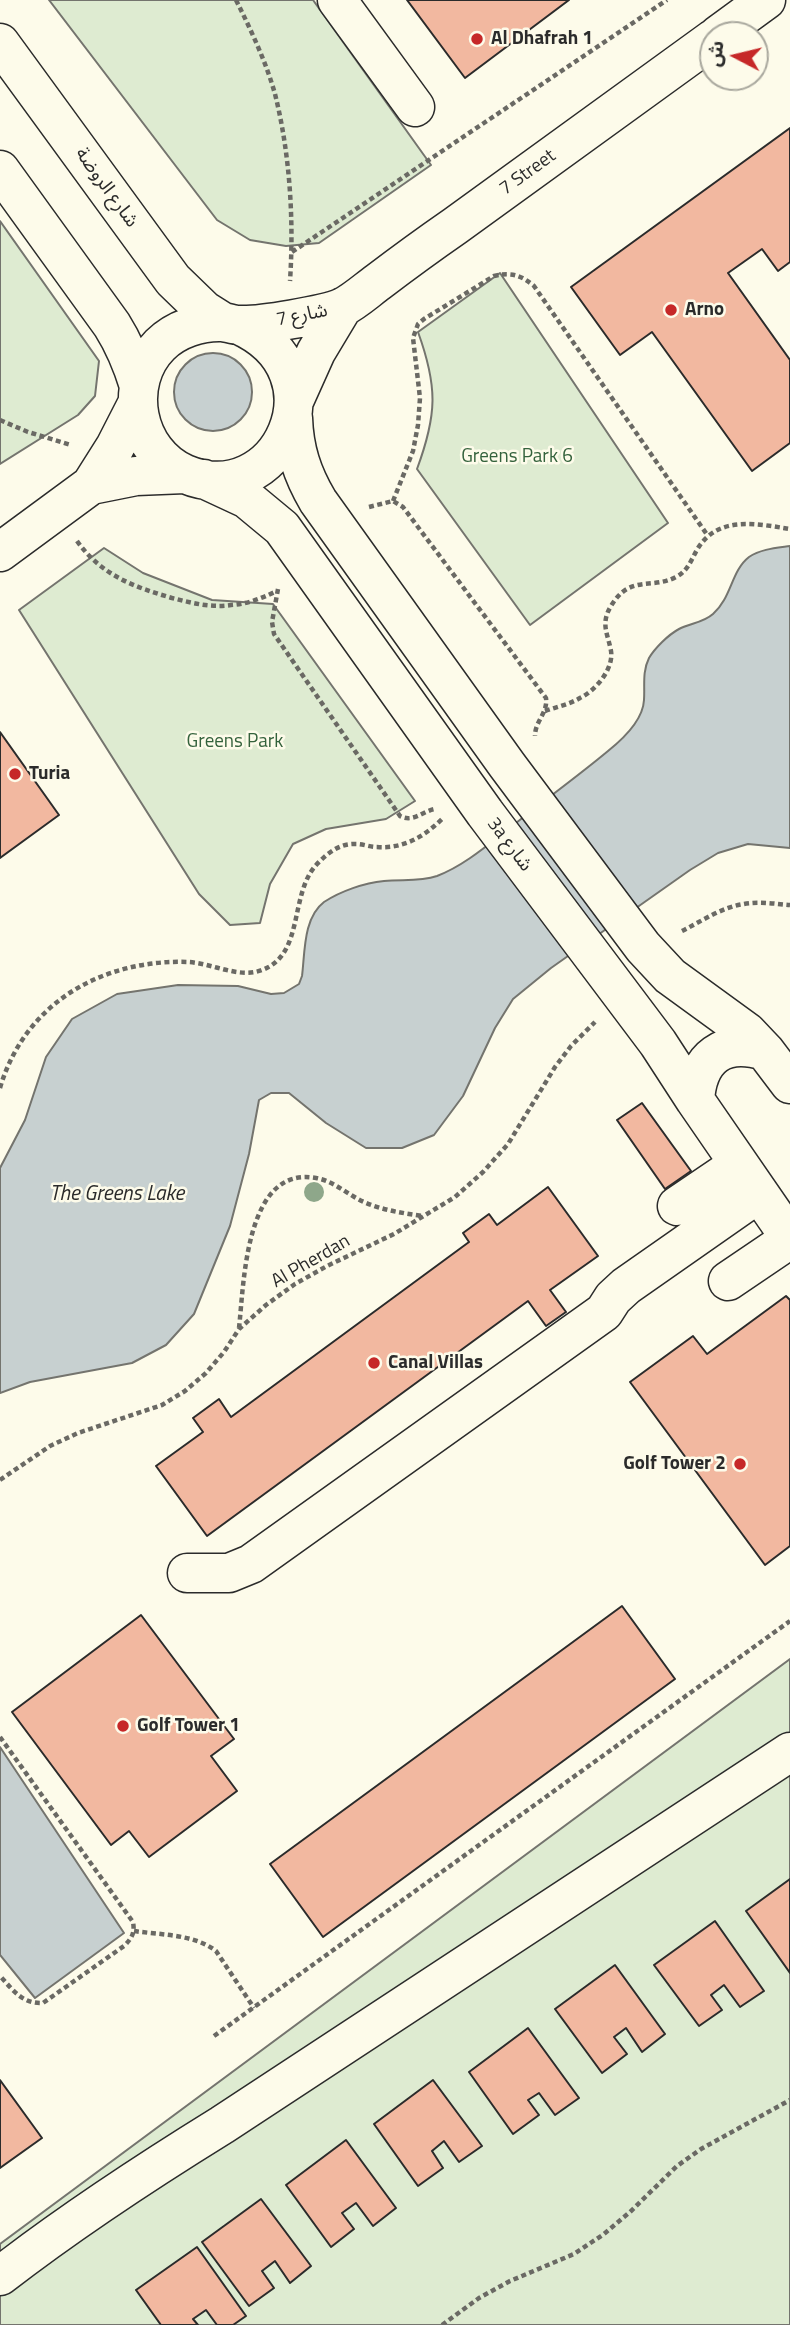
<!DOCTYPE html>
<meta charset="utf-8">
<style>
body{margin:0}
#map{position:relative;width:790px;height:2325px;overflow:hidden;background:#fdfbea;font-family:"Titillium Web","Noto Sans Arabic",sans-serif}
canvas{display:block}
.north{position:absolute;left:699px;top:21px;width:70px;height:70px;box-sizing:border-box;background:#fdfbea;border:2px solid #a9a89e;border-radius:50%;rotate:277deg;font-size:19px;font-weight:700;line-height:28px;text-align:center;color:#2b2b2b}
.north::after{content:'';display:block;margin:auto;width:24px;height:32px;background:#c62828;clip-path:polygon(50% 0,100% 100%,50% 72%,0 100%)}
</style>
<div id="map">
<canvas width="790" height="2325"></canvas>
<div class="north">ش</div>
</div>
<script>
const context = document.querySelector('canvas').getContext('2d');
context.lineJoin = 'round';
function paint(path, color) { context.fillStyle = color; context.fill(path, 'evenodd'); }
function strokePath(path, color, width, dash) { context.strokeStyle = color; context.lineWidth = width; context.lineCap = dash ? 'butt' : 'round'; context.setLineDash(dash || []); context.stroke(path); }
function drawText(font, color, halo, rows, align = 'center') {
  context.font = font + ' "Titillium Web","Noto Sans Arabic",sans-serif'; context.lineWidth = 5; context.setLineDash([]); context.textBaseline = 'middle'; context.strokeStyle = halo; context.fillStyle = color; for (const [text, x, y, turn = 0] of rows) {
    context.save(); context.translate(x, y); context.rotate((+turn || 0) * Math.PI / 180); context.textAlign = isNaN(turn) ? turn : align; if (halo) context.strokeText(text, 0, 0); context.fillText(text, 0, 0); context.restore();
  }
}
const green = new Path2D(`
 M49,0h264l118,165 -112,78 -33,3 -36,-6 -33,-20z
 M0,221l99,140 -4,35 -17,19 -78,49z
 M500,273l168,250 -138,102 -113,-156c20,-54 21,-82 1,-137z
 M104,548l39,25 69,27 61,4 142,197 -29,18 -60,10 -33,15 -23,40 -10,39 -30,2 -31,-31 -180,-284z
 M790,1659v666h-790v-81z`);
const water = new Path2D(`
 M174 392a39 39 0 1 1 78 0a39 39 0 1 1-78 0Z
 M790,546v302l-42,-4 -30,9 -28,17 -139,98 -38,31 -18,29 -32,68 -29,39 -32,13h-36l-40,-25 -37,-30h-18l-12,7 -10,54 -19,72 -36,88 -28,31 -34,18 -102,19 -30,11v-225l25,-48 21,-63 26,-38 45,-25 61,-9 60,1 33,8 13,-1 15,-9 3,-8c3,-23 1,-58 22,-74 17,-11 40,-19 60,-21 18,-2 35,1 53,-5 29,-11 54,-34 79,-53 30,-24 62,-47 92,-72 15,-12 35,-31 36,-51 1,-14 -2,-28 5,-42 6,-10 19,-23 30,-29 11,-6 24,-6 34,-15 19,-17 18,-43 36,-57 12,-8 27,-9 41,-11z
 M0,1747l124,186 -89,65 -35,-43z`);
const building = new Path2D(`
 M407,0h162l-104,78z
 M790,128v134l-12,9 -16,-22 -34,24 62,87v83l-38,28 -100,-139 -32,23 -49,-68z
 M0,732l59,83 -59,43z
 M642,1103l49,68 -26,18 -48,-69z
 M548,1187l50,69 -48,34 16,22 -20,14 -18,-25 -321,235 -51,-70 47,-34 -10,-14 26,-19 12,18 238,-175 -6,-9 26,-19 8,11z
 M786,1296l4,4v246l-25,19 -135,-183 63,-46 14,18z
 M622,1606l53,73 -352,258 -53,-73z
 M141,1615l93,124 -23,17 26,35 -88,66 -20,-26 -18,14 -99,-133z
 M790,1879v94l-44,-62z
 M715,1921l49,70 -24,16 -16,-22 -13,10 11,15 -23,16 -45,-61z
 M615,1965l50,69 -23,18 -16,-24 -12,9 13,17 -25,19 -47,-64z
 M528,2028l51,70 -24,17 -16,-22 -11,7 11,15 -26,19 -44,-62z
 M0,2080l42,58 -42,30z
 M433,2080l49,66 -23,16 -15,-21 -12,10 11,17 -25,18 -44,-62z
 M346,2140l50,68 -23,18 -17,-23 -14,10 12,16 -23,18 -45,-62z
 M261,2199l50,67 -21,17 -15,-22 -13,10 12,17 -25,18 -47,-64z
 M197,2247l49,69 -13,9h-16l-11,-15 -13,9 5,6h-37l-25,-35z`);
const path = new Path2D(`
 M236,0c15,30 30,62 39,94 15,60 19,126 15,187
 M292,252l375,-252
 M0,420l28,12 43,13
 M393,501l20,-50 5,-26 2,-27 -7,-60 5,-14 6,-5 70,-43c17,-4 27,-1 40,10l174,250
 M369,507l24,-6 10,6 143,191c2,15 -11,23 -11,38
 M77,541c24,34 57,46 95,57 20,5 39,10 59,7 17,-1 31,-7 46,-14
 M278,589l-6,33 2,12 126,182c13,7 23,-5 35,-7
 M545,711c12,-4 25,-7 35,-13 15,-7 34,-29 31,-47 -3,-17 -11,-27 0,-45 19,-32 40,-16 65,-29 12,-6 15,-17 22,-29 21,-33 60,-24 92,-19
 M682,931c20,-10 40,-24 62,-27 16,-3 31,0 46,1
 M0,1088c25,-85 102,-129 188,-126 24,1 51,17 74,8 44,-16 26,-79 57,-108 10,-10 22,-19 37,-18 7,0 14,3 21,3 27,2 48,-11 66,-29
 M239,1328c5,-44 6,-163 77,-150 18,3 32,17 48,24 18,8 38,11 58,14
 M0,1480l50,-34 28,-13 84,-28 23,-14 21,-18 18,-21 15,-23 27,-24 29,-21 32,-18 67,-32 61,-37 28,-25 25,-28 47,-77 16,-21 24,-24
 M0,1737l133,185c2,11 -1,16 -9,24l-81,57c-21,1 -30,-13 -43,-27
 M134,1931c27,4 60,3 82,20l38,57
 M214,2036l576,-415
 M442,2325l37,-27 31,-17 64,-27 30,-20 26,-22 47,-46 24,-17 89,-49`);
const minor = new Path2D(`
 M337,0l78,107
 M718,35l48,-35
 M0,43l173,237 31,30 19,12
 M0,170l112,155c12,19 20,38 27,61
 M239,325c107,48 39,188 -54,149 -50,-22 -63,-91 -25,-129 16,-16 41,-24 63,-23 6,1 11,3 16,3 19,1 87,-10 104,-18 12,-6 24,-17 35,-25 25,-19 51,-38 77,-56 86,-63 172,-125 258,-187
 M294,401l22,-49 27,-45
 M293,418c1,31 9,56 25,83l189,264 136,182 27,29 77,56 18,19 25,33
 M204,479l43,20 35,29 203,285 173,230 37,57 95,138
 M91,485l45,-9 49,-2
 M0,552l91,-67 24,-38 22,-43
 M695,1100c3,-43 28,-62 70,-49
 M677,1206l62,-42
 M728,1281l62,-42
 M187,1573h42l22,-9 353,-252 9,-14 13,-12 133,-93
 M0,2276c71,-55 146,-104 222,-151l568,-373`);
const trees = [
 [314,1192]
];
const markers = [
 [477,39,7,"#c62828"],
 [671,310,7,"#c62828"],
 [15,774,7,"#c62828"],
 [374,1363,7,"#c62828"],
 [740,1464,7,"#c62828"],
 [123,1726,7,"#c62828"]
];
const poiNames = [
 ["Al Dhafrah 1",491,39],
 ["Arno",685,310],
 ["Turia",29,774],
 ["Canal Villas",388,1363],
 ["Golf Tower 2",726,1464,"right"],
 ["Golf Tower 1",137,1726]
];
const streetNames = [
 ["7 Street",528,173,-36],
 ["شارع الروضة",106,188,54],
 ["شارع 7",302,316,-11],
 ["3a شارع",509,845,53],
 ["Al Pherdan",311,1262,-30]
];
const parkNames = [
 ["Greens Park 6",517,457],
 ["Greens Park",235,742]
];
const waterNames = [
 ["The Greens Lake",117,1195]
];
paint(green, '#deebd1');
strokePath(green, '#74746e', 2);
paint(water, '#c7d0d0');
strokePath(water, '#74746e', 2);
paint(building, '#f2b8a0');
strokePath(building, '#2b2b2b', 2);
strokePath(minor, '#2b2b2b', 41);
strokePath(path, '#6a6964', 4.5, [5, 3.5]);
strokePath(minor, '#fdfbea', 38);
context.fillStyle = '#8ea78a';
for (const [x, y] of trees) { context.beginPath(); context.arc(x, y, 10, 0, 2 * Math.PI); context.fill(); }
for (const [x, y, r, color] of markers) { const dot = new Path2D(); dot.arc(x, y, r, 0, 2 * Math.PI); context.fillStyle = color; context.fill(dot); strokePath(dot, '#fdfbea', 2.5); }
drawText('bold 19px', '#2b2b2b', '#fdfbea', poiNames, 'left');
drawText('19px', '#2b2b2b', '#fdfbea', streetNames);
drawText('19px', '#34623c', '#fdfbea', parkNames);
drawText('italic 21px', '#2b2b2b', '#fdfbea', waterNames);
</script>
